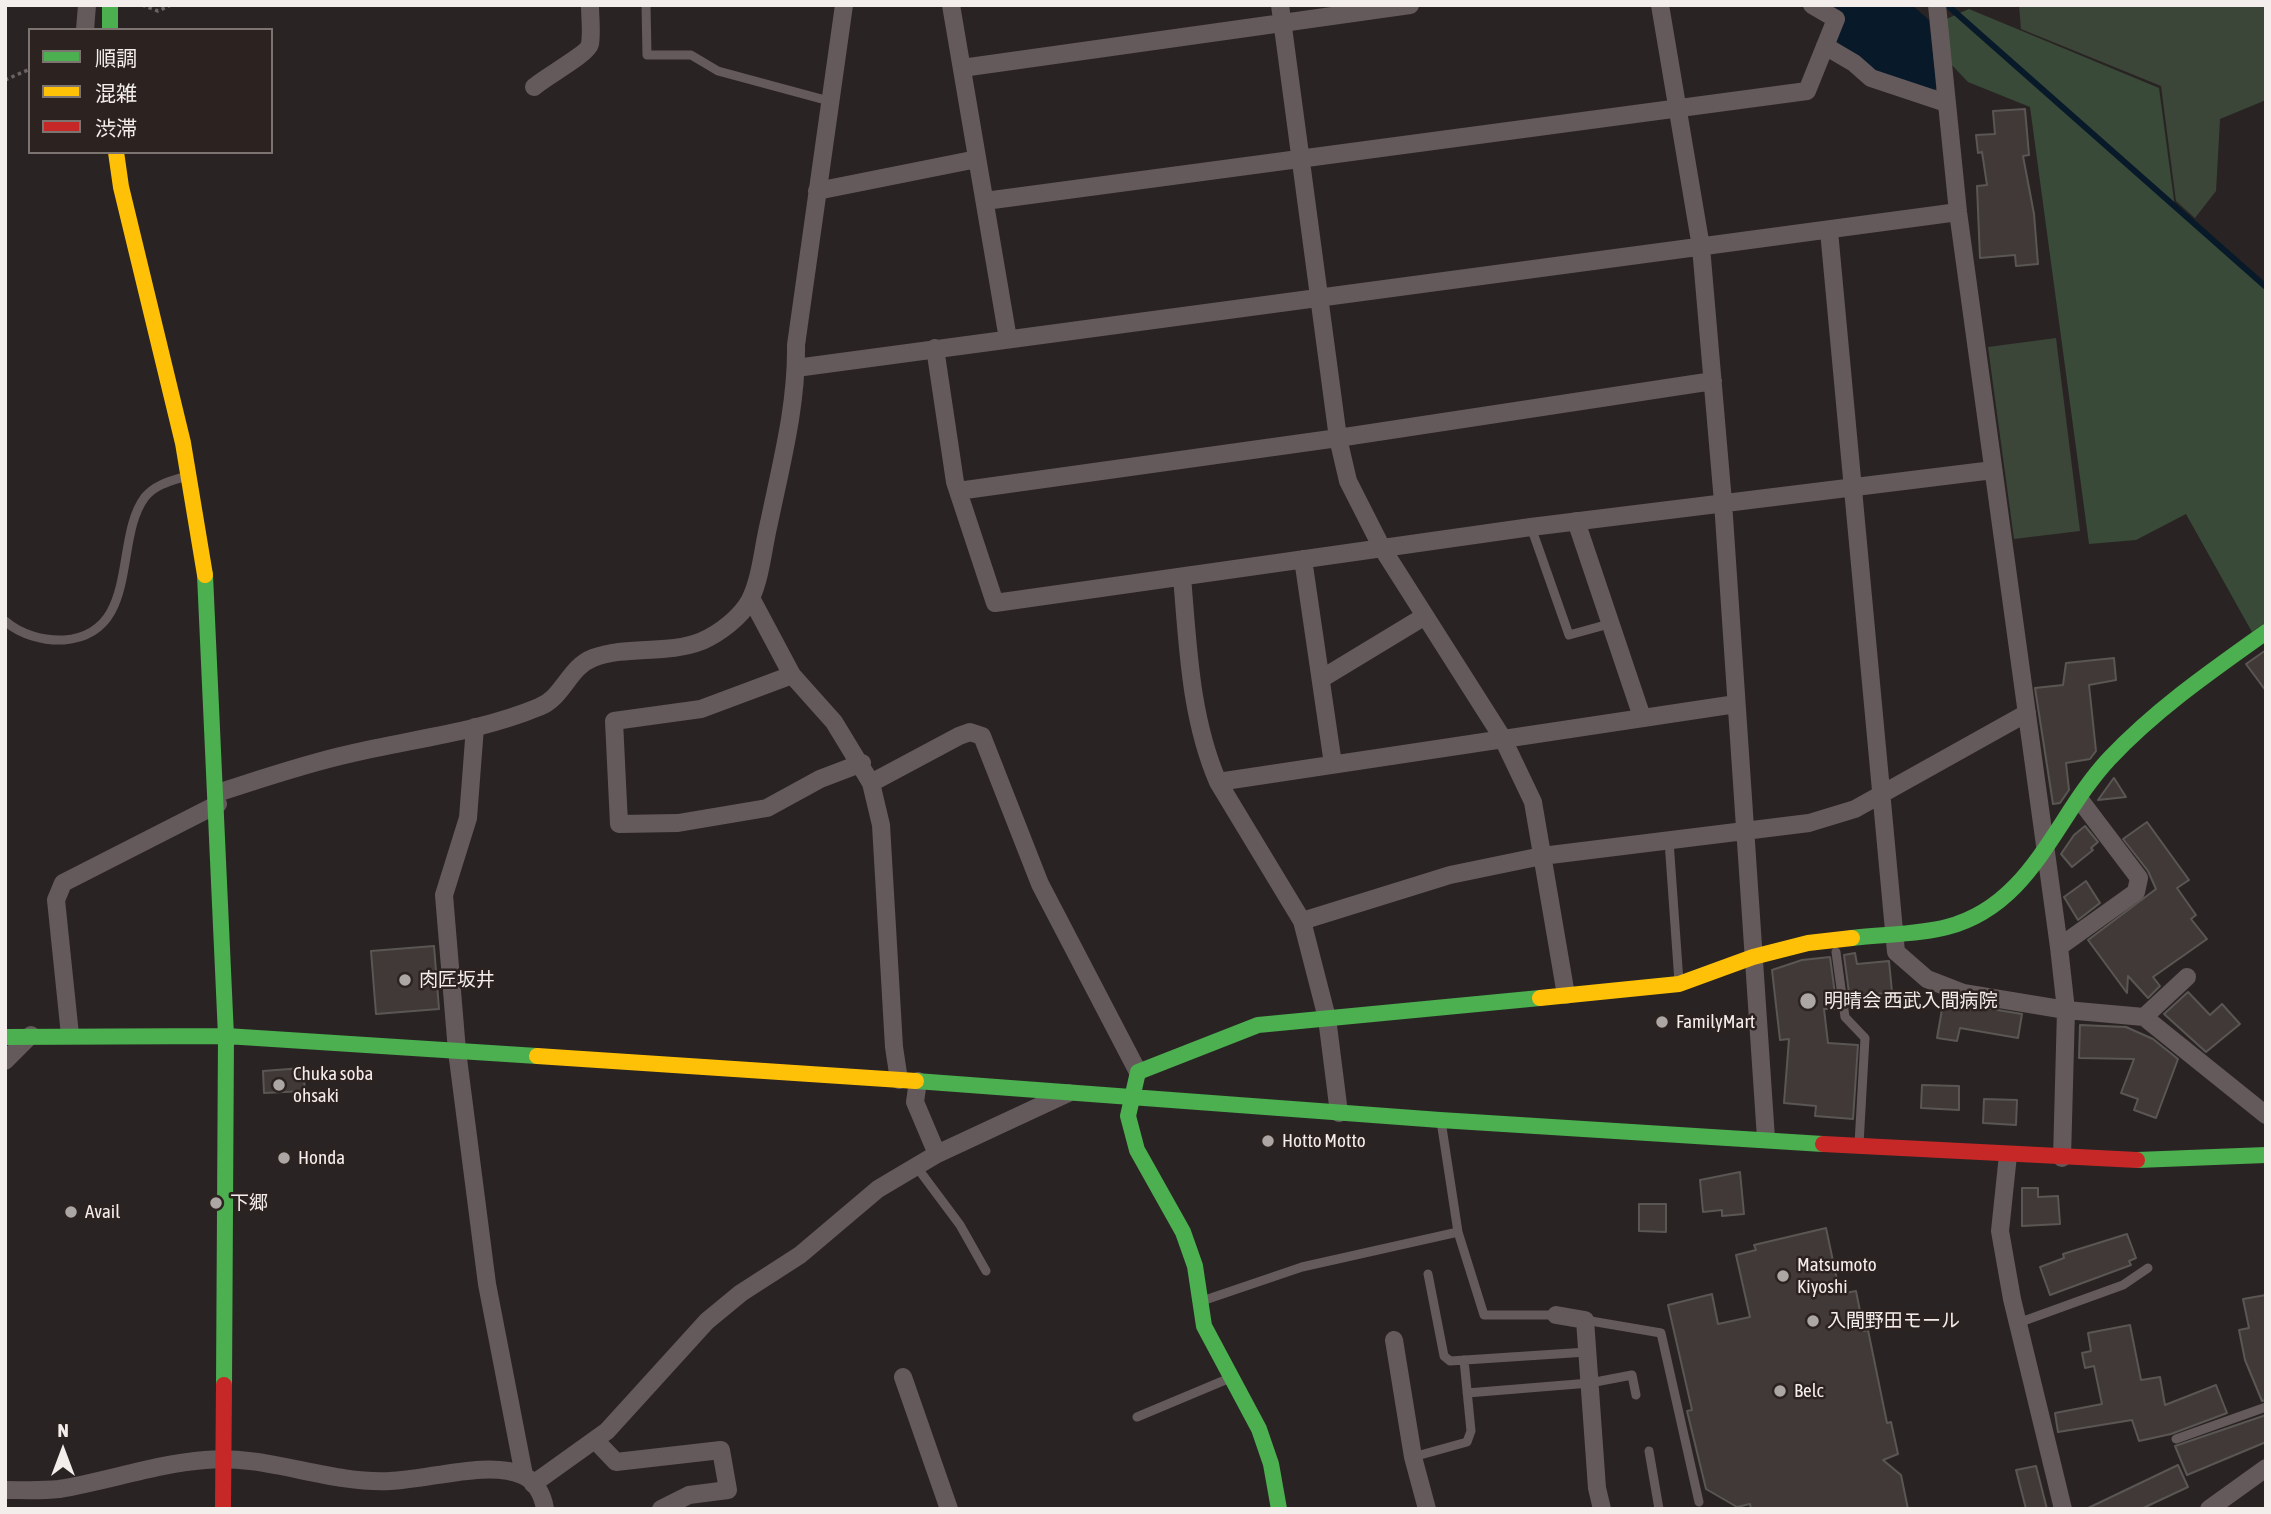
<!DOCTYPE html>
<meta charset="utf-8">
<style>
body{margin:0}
#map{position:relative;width:2271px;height:1514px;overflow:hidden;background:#292423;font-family:"Asap Condensed","Noto Sans JP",sans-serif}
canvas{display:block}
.frame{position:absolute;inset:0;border:7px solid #f3edeb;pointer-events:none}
.legend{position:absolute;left:28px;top:28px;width:245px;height:126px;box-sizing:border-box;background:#2c2320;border:2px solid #7c7471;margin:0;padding:9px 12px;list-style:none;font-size:21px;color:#f3edeb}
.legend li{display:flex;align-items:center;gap:14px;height:35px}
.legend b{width:35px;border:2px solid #7c7471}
.north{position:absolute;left:28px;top:1416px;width:70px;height:70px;-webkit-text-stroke:5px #2c2320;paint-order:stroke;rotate:0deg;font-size:19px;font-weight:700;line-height:28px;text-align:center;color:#f3edeb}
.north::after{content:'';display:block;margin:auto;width:24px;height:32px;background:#f3edeb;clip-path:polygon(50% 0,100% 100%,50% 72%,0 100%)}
</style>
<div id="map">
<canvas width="2271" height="1514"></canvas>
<div class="frame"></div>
<ul class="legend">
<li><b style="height:9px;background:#4caf50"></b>順調</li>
<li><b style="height:9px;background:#ffc107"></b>混雑</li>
<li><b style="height:9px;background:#c62828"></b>渋滞</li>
</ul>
<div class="north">N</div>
</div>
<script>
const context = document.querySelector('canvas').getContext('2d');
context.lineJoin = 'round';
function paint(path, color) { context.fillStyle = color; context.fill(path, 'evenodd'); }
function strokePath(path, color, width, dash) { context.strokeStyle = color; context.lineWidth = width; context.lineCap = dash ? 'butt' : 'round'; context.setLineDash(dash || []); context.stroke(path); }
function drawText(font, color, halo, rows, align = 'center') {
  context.font = font + ' "Asap Condensed","Noto Sans JP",sans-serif'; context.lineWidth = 5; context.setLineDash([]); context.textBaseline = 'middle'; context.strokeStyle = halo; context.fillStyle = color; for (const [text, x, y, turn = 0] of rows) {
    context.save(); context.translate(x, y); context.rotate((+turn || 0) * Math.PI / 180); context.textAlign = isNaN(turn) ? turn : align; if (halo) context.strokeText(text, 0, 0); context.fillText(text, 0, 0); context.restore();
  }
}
const green = new Path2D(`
 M2019,5h247v95l-46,19 -4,72 -21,27 -19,-17 -15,-115 -140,-57z
 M2056,338l24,193 -66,8 -26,-192z`);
const forest = new Path2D(`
 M1969,9l190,79 16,120 91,82v332l-14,10 -66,-118 -50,26 -47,4 -59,-437 -62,-25 -20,-21 -4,-41z`);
const water = new Path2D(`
 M1831,5h81l17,15 8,67 -4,4 -61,-22 -36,-28 8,-28z`);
const stream = new Path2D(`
 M1947,5l319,282`);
const building = new Path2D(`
 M2025,109l4,46 -6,1 11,58 4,50 -22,2 -1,-11 -35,3 -3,-72 10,-1 -5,-33 -4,1 -2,-18 19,-1 -2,-23z
 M2266,650v41l-20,-27z
 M2114,658l2,22 -27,5 7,66 -6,8 -24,4 3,27 -9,13 -7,1 -18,-116 28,-3 3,-22z
 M2114,778l12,19 -28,3 15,-21z
 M2147,822l42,58 -12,8 19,27 -5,4 16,20 -54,38 7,9 -12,12 -20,-22 -1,17 -39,-53 68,-51 -8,-18 -25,-32z
 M2085,826l13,16 -7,6 2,2 -21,17 -11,-13 13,-19z
 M2086,881l14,22 -22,17 -14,-23z
 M434,946l5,63 -63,5 -5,-63z
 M1855,953l2,11 32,-3 3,31 -29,4v11l-12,1 -7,-53z
 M1830,957l7,52h-13l4,34 30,2 -5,74 -38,-3 1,-10 -32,-3 5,-64 -9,1 -8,-70 30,-10z
 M2188,992l22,23 12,-11 18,20 -34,28 -42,-38z
 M1944,998l17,6 61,10 -4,24 -58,-10 -3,13 -20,-3z
 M2080,1025l46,2 27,12 25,20 -22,59 -22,-8 4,-11 -17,-6 13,-34 -55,-1z
 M303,1068l2,23 -41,2 -1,-22z
 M1922,1085l37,1v24l-38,-2z
 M1984,1099l33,1 -1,25 -33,-2z
 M1740,1172l4,42 -22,2v-6l-19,2 -3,-32z
 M2022,1188h16v9l20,-1 2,28 -38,2z
 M1639,1204h27v28l-27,-1z
 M1826,1228l14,66 16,-3 8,40 4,-1 19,93 4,-1 7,32 -15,6 18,15 7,34h-157l-1,-5 -13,3 -31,-18 -19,-78 5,-1 -24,-105 44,-11 6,30 32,-7 -14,-62 20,-5 -2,-5z
 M2127,1234l9,24 -7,3 2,4 -81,30 -10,-28 24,-9 -1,-4z
 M2266,1295v105l-4,1 -17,-41 -6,-30 10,-2 -6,-29z
 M2130,1325l11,55 19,-3 5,28 51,-20 11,28 -56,21 -32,7 -7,-21 -74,12 -3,-19 47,-9 -8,-38 -9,2 -3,-15 9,-2 -3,-18z
 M2266,1415v27l-79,33 -12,-29z
 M2178,1465l10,22 -47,22h-55z
 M2036,1466l11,43h-21l-10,-39z`);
const path = new Path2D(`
 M142,5l16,6 13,-6
 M5,80l25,-11`);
const lane = new Path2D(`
 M646,5l1,50h44l27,16 111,30
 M1531,527l38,108 40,-11
 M5,621c16,14 39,20 59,19 77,-6 49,-101 81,-143 11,-13 26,-16 42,-21
 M1669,841l10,141
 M1836,952l9,65 20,21 -6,106
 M1441,1121l17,111 26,83h72
 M916,1166l44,59 26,46
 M1428,1274l16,82 6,5 137,-9
 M1202,1301l100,-34 156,-35
 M1585,1320l76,13 38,169
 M2018,1323l105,-38 25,-17
 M1467,1393l123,-10 42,-8 4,20
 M1137,1417l93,-39
 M2176,1439l90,-32
 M1649,1451l10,58
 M1413,1457l54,-15 4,-11 -7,-71`);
const street = new Path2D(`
 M951,5l57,334
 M1280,5l58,433 10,43 34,67 120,189 31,65 33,193
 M1660,5l41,242 22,255 43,636
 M1937,5l21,207 101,735 7,63 -4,148
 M85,30l2,-25
 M1825,46l29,17 17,15 75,25
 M962,68l448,-63
 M534,87c11,-10 54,-33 56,-43 2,-12 0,-27 0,-39
 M817,191l160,-32
 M985,201l822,-110 29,-72 -24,-14
 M1829,231l67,721 31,27 36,14 103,17 78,7 122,98
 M935,348l20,134 40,121 536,-76 462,-57
 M796,368l1162,-156
 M958,491l380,-53 375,-57
 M1576,521l66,196
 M1303,559l30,205
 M1182,577c6,69 8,140 36,205l84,139 25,97 12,95
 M751,598l41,77 42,47 37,61 10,42 13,222 5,33
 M792,675l-91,34 -87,12 5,103 59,-1 89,-15 53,-29 42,-16
 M1321,679l104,-63
 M475,727l-7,91 -24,77 13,156 30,233 37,191
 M1218,782l518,-78
 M871,783l88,-47 11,-4 12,4 58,148 98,188
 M217,793c44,-14 87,-29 132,-39 63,-15 130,-22 190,-47 24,-9 30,-40 54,-49 34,-13 74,-3 109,-17 18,-8 39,-24 48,-41 11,-22 13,-53 19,-77 12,-58 28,-118 27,-178l48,-340
 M1302,921l148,-46 92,-19 267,-33 46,-14 172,-96
 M2059,947l77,-55 3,-14 -59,-78
 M2144,1017l43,-40
 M70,1035l-14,-135 7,-17 155,-79
 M5,1061l26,-26
 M918,1081l-3,21 22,52
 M2008,1155l-8,76 12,68 51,210
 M1556,1315l29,5 12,168 5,21
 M1394,1340l19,117 14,52
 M903,1377l46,132
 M595,1440l21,22 105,-12 7,40 -39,5 -28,14
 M533,1484l74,-53 100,-110 34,-28 59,-38 78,-66 59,-35 131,-61
 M5,1490c18,0 36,1 54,-1 49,-8 96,-25 146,-29 62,-6 122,24 185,21 37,-1 99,-21 132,-6 13,5 21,20 23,34
 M2209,1509l57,-41`);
const fast = new Path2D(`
 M110,5v25
 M205,575l21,461 -2,349
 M1852,938c30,-4 65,-3 95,-11 85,-22 108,-110 162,-168 46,-49 102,-88 157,-127
 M5,1037l221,-1 311,20
 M916,1081l524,39 383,24
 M2137,1160l129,-5
 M1279,1509l-8,-45 -12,-35 -55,-103 -9,-60 -12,-34 -46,-82 -9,-34 10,-44 120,-47 282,-27`);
const slow = new Path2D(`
 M116,152l5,35 62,256 22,132
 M1540,998l139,-14 74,-27 55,-14 44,-5
 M537,1056l379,25`);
const jam = new Path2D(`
 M1823,1144l314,16
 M223,1509l1,-124`);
const markers = [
 [405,980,7,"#aca7a5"],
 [1808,1001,9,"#aca7a5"],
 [1662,1022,7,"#aca7a5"],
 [279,1085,7,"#aca7a5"],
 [1268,1141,7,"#aca7a5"],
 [284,1158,7,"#aca7a5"],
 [216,1203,7,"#aca7a5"],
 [71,1212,7,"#aca7a5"],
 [1783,1276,7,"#aca7a5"],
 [1813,1321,7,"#aca7a5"],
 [1780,1391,7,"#aca7a5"]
];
const poiNames = [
 ["肉匠坂井",419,980],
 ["明晴会 西武入間病院",1824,1001],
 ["FamilyMart",1676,1022],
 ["Chuka soba",293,1074],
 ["ohsaki",293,1096],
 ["Hotto Motto",1282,1141],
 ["Honda",298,1158],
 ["下郷",230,1203],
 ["Avail",85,1212],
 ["Matsumoto",1797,1265],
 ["Kiyoshi",1797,1287],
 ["入間野田モール",1827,1321],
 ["Belc",1794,1391]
];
paint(green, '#3b4639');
paint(forest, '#394a38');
paint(water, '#081929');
strokePath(stream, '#081929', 6);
paint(building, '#413937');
strokePath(building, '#5a5654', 2);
strokePath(path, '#6a6263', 3.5, [3.5, 3.5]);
strokePath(lane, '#655a5b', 9);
strokePath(street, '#655a5b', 18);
strokePath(fast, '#4caf50', 16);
strokePath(slow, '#ffc107', 16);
strokePath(jam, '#c62828', 16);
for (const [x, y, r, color] of markers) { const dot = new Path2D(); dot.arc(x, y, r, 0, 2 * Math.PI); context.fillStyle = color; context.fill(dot); strokePath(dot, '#2c2320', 2.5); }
drawText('19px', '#f3edeb', '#2c2320', poiNames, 'left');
</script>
